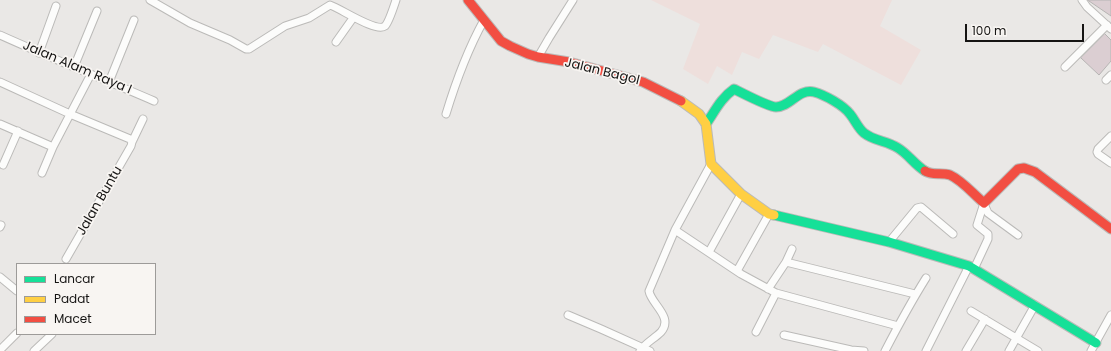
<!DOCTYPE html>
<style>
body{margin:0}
#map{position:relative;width:1111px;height:351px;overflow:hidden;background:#eae8e6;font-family:Poppins,sans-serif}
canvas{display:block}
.legend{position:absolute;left:16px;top:263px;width:140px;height:72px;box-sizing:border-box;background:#f8f5f2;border:1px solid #9d9b99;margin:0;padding:5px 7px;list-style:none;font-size:12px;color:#151413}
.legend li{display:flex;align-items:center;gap:8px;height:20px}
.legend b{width:20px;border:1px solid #9d9b99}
.scale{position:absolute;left:965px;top:24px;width:119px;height:18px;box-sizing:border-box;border:2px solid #151413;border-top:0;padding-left:5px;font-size:12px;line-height:14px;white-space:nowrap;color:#151413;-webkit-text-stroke:3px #f8f5f2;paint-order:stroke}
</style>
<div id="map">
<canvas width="1111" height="351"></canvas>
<ul class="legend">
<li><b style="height:5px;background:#16e098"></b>Lancar</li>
<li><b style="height:5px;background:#ffcf43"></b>Padat</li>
<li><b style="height:5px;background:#f24e42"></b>Macet</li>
</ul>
<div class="scale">100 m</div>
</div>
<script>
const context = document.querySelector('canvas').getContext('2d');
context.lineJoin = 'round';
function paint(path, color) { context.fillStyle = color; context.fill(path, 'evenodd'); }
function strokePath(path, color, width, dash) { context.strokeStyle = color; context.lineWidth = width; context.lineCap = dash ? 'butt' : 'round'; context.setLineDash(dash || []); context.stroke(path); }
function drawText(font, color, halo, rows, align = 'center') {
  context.font = font + ' Poppins,sans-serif'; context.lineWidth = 3.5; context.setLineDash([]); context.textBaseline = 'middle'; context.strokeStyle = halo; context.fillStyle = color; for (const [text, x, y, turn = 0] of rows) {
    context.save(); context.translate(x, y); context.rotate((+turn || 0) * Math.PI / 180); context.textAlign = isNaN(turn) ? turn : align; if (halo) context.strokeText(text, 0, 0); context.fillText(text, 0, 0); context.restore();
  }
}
const industrial = new Path2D(`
 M651,0h241l-12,26 41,24 -20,35 -78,-41 -5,8 -45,-17 -14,24 -17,-7 -10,23 -15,-9 -9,18 -25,-15 17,-45z`);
const building = new Path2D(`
 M1088,0h23v16l-22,-15z
 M1105,34l6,6v21l-12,14 -18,-17z`);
const street = new Path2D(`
 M150,0l40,23 40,17 16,9h3l36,-23 24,-8 21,-13c10,3 46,28 55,21 4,-4 9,-20 11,-26
 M1082,0l5,7 24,22
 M0,35c51,23 103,44 154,66
 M336,42l17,-24
 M39,53l17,-47
 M538,57l11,-19 24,-38
 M74,67l23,-56
 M1065,67l42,-42
 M1106,80l5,-5
 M0,82l70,32 60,25 2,3 -1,4 -65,113
 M109,82l25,-62
 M446,114c10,-33 22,-65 38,-94
 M0,124l53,23
 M1111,136l-13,13 -1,3 1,2 13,9
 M132,142l11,-23
 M3,165l15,-34
 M42,173l11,-26 38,-73
 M984,204l4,9 30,22
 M0,227l1,-2
 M675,230l66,44 35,19 122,33
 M889,242l28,-34 4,-1 32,27
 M709,252l32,-58
 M786,262l129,32
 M974,269l14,-30v-5l-11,-9 7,-22
 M737,271l32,-57
 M0,277l17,14
 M768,289l18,-27 6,-13
 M971,311l67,40
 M568,315l33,14 49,22
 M756,332l20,-39
 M784,335l67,15 13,1
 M0,350l17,-17
 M34,351l18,-17
 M640,351c5,-8 14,-12 21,-19 13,-15 -10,-28 -12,-41l26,-61 36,-66
 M885,351c13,-25 26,-49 41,-73
 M926,351l43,-85
 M966,351l19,-32
 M1009,351l26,-46
 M1091,351l20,-36`);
const fast = new Path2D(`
 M706,124c9,-13 15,-26 28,-35 8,4 35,18 42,18 14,0 23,-19 38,-15 11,3 29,13 36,22 5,6 8,14 14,19 10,8 23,8 34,15 10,6 17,17 27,23
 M774,215l115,27 80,24 127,77`);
const slow = new Path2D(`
 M681,101l18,13 7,10 5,40 30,30 28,20 5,1`);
const jam = new Path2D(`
 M468,0l33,41 9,5 18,8 10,3 31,5 74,20 38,19
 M925,171c8,5 16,1 25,4 13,6 23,19 34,28l34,-34 6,-1 11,4 76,57`);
const streetNames = [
 ["Jalan Alam Raya I",77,68,23],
 ["Jalan Bagol",602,72,14],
 ["Jalan Buntu",100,201,-60]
];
paint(industrial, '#eedfdc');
paint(building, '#dbced2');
strokePath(building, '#b6b4b3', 1);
strokePath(street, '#bbbab8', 9);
strokePath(fast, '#bbbab8', 11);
strokePath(slow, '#bbbab8', 11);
strokePath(jam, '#bbbab8', 11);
strokePath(street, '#fcfcfb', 7);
strokePath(fast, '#16e098', 9);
strokePath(slow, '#ffcf43', 9);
strokePath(jam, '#f24e42', 9);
drawText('13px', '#151413', '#f8f5f2', streetNames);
</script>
